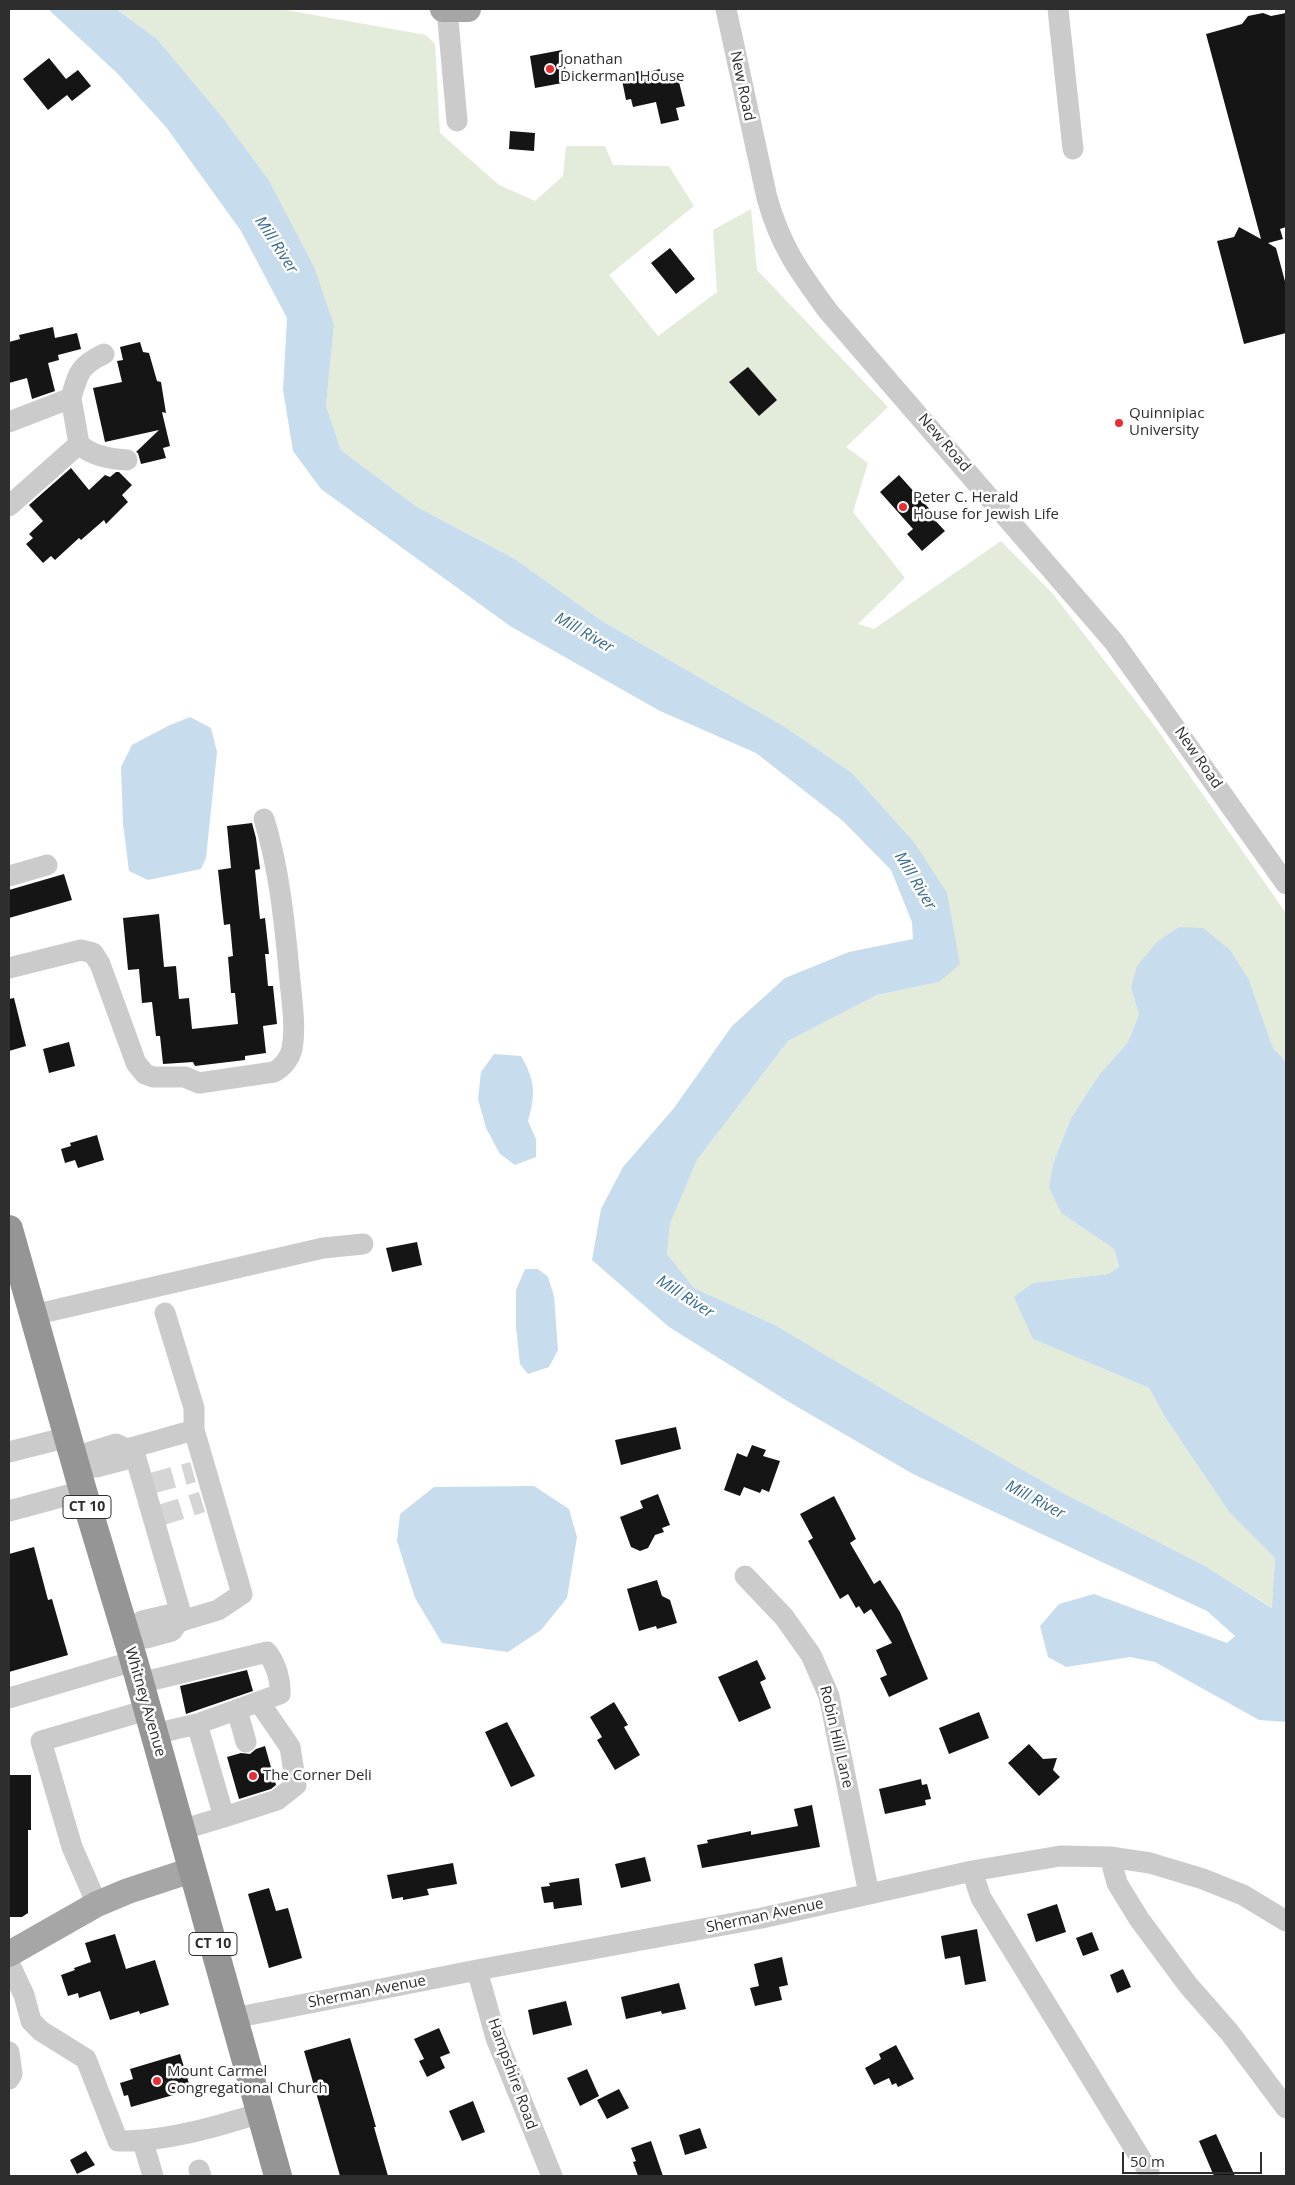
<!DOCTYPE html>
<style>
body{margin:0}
#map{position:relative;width:1295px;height:2185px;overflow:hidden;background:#fff;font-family:"Open Sans",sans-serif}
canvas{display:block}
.frame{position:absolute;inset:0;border:10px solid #2e2e2e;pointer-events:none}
.scale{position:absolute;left:1122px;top:2152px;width:140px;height:22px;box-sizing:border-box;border:2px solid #2e2e2e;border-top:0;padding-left:6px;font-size:15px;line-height:18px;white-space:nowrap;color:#2e2e2e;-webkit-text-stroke:4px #fff;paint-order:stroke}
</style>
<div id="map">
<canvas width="1295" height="2185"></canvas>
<div class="frame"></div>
<div class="scale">50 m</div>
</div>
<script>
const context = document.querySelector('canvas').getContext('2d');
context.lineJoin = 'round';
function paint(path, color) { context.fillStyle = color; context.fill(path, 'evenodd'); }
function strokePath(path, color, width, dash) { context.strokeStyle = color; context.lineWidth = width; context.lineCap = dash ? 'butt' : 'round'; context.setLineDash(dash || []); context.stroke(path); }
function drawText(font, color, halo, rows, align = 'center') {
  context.font = font + ' "Open Sans",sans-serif'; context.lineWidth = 5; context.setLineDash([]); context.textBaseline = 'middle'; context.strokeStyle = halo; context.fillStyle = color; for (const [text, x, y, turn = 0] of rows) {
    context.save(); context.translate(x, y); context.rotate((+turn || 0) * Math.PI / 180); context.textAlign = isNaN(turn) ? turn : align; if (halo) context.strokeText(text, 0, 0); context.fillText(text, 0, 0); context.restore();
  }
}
const green = new Path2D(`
 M116,9h164l146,26 9,9 5,89 59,52 36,16 28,-25 3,-30h39l8,19 56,1 25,40 -85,69 49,61 59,-44 -4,-62 38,-21 6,61 131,137 -42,40 22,16 -15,49 52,66 -47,46 16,5 127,-88 52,53 101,131 132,188v149l-13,-14 -24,-68 -118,8 8,26 -11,28 -29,33 -28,43 -18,46 -4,24 12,25 53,36 5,18 -11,7 -75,9v56l116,49 16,29 64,95 46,46 -2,50 -68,-42 -144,-74 -163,-94 -123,-73 -81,-37 -27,-34 3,-30 27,-64 91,-119 89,-46 62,-13 -25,-140 -62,-69 -67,-46 -183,-106 -87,-62 -98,-52 -76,-57 -15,-44 8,-81 -66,-146 -45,-61 -66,-79z`);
const water = new Path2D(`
 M48,9h68l41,30 66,79 45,61 46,88 20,58 -8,81 15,44 76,57 98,52 87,62 183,106 67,46 62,69 33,51 13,71 -21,18 -62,13 -89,46 -91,119 -27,64 -3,30 27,34 81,37 123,73 163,94 144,74 67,42 3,-50 -46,-46 -64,-95 -16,-29 -116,-49 -19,-42 19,-14 75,-9 11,-7 -5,-18 -53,-36 -12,-25 4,-24 18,-46 28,-43 29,-33 11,-28 -8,-26 6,-22 21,-25 21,-14 24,1 27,22 19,30 24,68 13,14v660l-27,-2 -104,-58 -25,-5 -64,10 -18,-10 -8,-31 19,-22 35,-10 133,49 8,-7 -28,-25 -294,-137 -124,-72 -120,-75 -77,-67 9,-51 22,-42 51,-59 58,-82 53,-48 64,-26 64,-13 -1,-17 -21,-52 -48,-49 -87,-68 -96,-42 -150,-85 -189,-137 -28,-38 -10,-61 4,-72 -46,-87 -75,-104 -49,-54z
 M190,717l21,11 6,24 -11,106 -5,11 -53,11 -19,-9 -6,-48 -2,-56 11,-22 36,-19z
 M494,1054l27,2c14,24 15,38 7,65l8,18v18l-21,8 -15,-11 -14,-26 -8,-29 3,-27z
 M525,1269h13l10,8 6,19 4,54 -9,17 -21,7 -8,-10 -4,-37v-37z
 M534,1486l35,23 8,28 -10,61 -26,32 -33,22 -66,-9 -27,-45 -18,-57 3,-27 34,-27z`);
const building = new Path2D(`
 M1263,13l8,3 15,-3v214l-6,2 3,10 -15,4 8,5 10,37v48l-42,11 -27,-103 17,-4 5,-10 22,12 -55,-205 36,-10 6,-8z
 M562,50l6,32 -33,6 -5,-32z
 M49,58l17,21 12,-9 13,16 -19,15 -5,-6 -19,15 -25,-31z
 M660,69l3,13 15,-4 7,28 -9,2 3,12 -18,4 -5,-22 -23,5 -2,-8 -5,1 -5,-25 22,-5 1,3z
 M510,131l25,2 -1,18 -25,-2z
 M670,248l25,31 -19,15 -25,-31z
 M53,327l2,11 22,-5 4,16 -23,6 1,5 -11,3 7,28 -23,8 -5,-21 -18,5v-41l11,-3 -1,-4z
 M140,342l3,10 6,1 8,28 4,1 5,31 -4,-1 8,34 -7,2 3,10 -25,6 -3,-11 -2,-1 23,-22 -54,12 -12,-54 29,-6 -5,-21 6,-1 -3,-13z
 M748,367l29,33 -18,16 -30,-34z
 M71,468l18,22 16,-15 5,2 6,-5h3l13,13 -10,10 6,7 -22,22 -2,-4 -23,20 -2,-2 -24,22 -4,-4 -8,7 -17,-19 7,-6 -4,-4 14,-13 -14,-16z
 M899,475l35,39 -3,2 14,15 -23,20 -15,-17 6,-5 -33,-37z
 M252,823l4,15 4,31 -5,1 5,49 5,-1 4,36h-4l3,32h5l4,38 -14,2 3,27 -21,3v4l-50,6 -2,-4 -30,2 -3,-28h-4l-4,-34 -10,1 -3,-34 -11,1 -5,-52 36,-4 5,53 12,-1 3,33 10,-1 3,31 46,-5 -3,-31h-4l-3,-36 5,-1 -3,-32 -6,1 -6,-55 13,-2 -4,-42z
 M64,874l8,26 -63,18v-28z
 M14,998l12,48 -17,5v-52z
 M69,1042l6,24 -26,7 -6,-24z
 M97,1135l7,25 -26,8 -3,-8 -10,3 -4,-14 10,-3 -1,-3z
 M417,1242l5,23 -30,7 -6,-24z
 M676,1427l5,22 -60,16 -6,-25z
 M752,1445l14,5 -3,6 17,5 -11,31 -7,-3 -2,4 -16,-6 -4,9 -16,-6 13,-37 10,4z
 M658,1494l12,31 -8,3 2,4 -9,3 -7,13 -8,3 -9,-4 -11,-30 23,-9 -3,-7z
 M834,1496l22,43 -6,4 24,41 6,-4 20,32 28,67 -39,18 -9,-19 7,-3 -11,-25 16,-7 -21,-34 -7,5 -5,-8 -3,2 -8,-14 -8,5 -32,-58 5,-3 -13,-24z
 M34,1547l14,53 4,-1 16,56 -59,17v-118z
 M657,1580l5,16 8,4 7,23 -20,6 -1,-3 -17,5 -12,-42z
 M757,1660l9,19 -6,3 11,26 -32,14 -21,-45z
 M247,1670l6,21 -67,23 -6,-28z
 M614,1702l14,23 -4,2 16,28 -25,15 -18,-30 5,-3 -12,-20z
 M979,1712l10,26 -40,16 -10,-26z
 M507,1722l28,54 -24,11 -26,-55z
 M1029,1744l14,15 14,-1 -4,12 7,7 -21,19 -31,-33z
 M265,1746l11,39 -5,4 -32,10 -12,-42 14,-4 9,1 6,-5z
 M9,1775h22v55h-3v83l-6,4h-13z
 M921,1779l1,6 5,-1 4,15 -6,1 1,5 -41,9 -6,-25z
 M812,1805l8,42 -118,21 -5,-23 11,-2 -1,-3 44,-9v4l47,-9 -4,-17z
 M645,1857l6,24 -30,7 -6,-24z
 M453,1863l4,21 -30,5 2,6 -26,5v-3l-11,2 -5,-24z
 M579,1878l3,27 -28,4 -1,-7 -9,1 -3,-16 9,-1 -1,-3z
 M269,1888l7,23 12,-3 14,50 -33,10 -21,-74z
 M1057,1904l9,28 -30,10 -9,-28z
 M977,1929l9,52 -21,4 -5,-29 -15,3 -4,-23z
 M1092,1932l7,18 -16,6 -7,-18z
 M115,1934l11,35 29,-9 14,45 -29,9 -1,-3 -29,9 -10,-29 -21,7 -1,-5 -10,3 -7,-21 14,-5 -1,-2 17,-6 -6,-19z
 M782,1957l6,28 -9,2 3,13 -27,6 -5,-18 9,-2 -5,-22z
 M1123,1969l8,18 -14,6 -7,-18z
 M679,1983l7,26 -24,5 -1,-3 -35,8 -5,-22z
 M566,2001l6,24 -39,10 -5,-25z
 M439,2028l11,25 -10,4 5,11 -18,9 -8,-16 5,-2 -10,-20z
 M350,2038l26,89h-2l14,49h-48l-36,-125z
 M896,2045l18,34 -16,8 -2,-4 -4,2 -3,-7 -15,7 -9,-17 16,-9 -2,-5z
 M180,2054l11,36 -60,17 -3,-12 -4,1 -4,-13 13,-4 -3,-10z
 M587,2069l12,27 -19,10 -13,-28z
 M619,2089l10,19 -22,11 -10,-19z
 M473,2101l12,31 -23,9 -13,-30z
 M700,2128l7,20 -22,7 -6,-20z
 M1216,2134l19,42h-21l-15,-35z
 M651,2141l12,35h-25l-5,-14 3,-1 -5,-13z
 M86,2151l9,14 -18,9 -7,-14z`);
const minorTunnel = new Path2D(`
 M153,1483l40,-11
 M161,1515l41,-13`);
const minor = new Path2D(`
 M447,9l10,112
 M726,9l41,189c14,49 31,72 61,113l286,331 172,242
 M1058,9l15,140
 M71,398c7,-25 9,-33 33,-44
 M9,422l62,-24 8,46 -70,62
 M79,444c12,12 32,15 48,16
 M9,876l38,-11
 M9,968l72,-18 12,3 7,11 36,99 9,11 8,3h32l14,6 75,-11c9,-5 15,-12 18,-23 4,-22 0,-46 -2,-68 -5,-54 -10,-110 -26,-162
 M165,1313l29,95v22
 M33,1315l290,-67 40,-4
 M133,1448l50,173
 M127,1449l67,-19 48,164 -24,16 -40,12 -6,9 -26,7 -8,-7 4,-10 26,-6 10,7
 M9,1452l59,-15
 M76,1465l10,-3 10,5 27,-7 4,-11 -11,-5 -26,8 -4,10
 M9,1511l74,-20
 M745,1576l39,41 27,38 18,41 40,198
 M140,1683l127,-31c9,12 14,28 13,42l-83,30 -43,10
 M9,1698l125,-37
 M237,1710l9,32
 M224,1817l53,-17 19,-15 -6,-38 -31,-45
 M181,1830l43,-13 -27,-93
 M1110,1857l7,26 22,36 49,66 42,48 56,75
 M972,1871l9,27 168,274
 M97,1904l-25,-57 -31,-106 106,-31
 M9,1963l15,32 7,26 10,10 45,28 32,82c46,1 99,-14 142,-28
 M477,1970l19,68 56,138
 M234,2018l243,-48 285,-52 210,-47 88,-15 50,1 40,6 53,16 40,16 43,26
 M9,2052l3,22 -3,5
 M143,2142l10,34
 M199,2170l2,6`);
const major = new Path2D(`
 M443,9h25
 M9,1954l88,-50 31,-13 64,-21`);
const highway = new Path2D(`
 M9,1229l74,262 51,170 144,515`);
const markers = [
 [550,69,5,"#e82d35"],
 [1119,423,5,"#e82d35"],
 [903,507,5,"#e82d35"],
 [253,1776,5,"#e82d35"],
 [157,2081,5,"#e82d35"]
];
const shields = [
 [87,1507,48],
 [213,1944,48]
];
const shieldNames = [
 ["CT 10",87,1507],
 ["CT 10",213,1944]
];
const poiNames = [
 ["Jonathan",560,60],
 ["Dickerman House",560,77],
 ["Quinnipiac",1129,414],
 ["University",1129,431],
 ["Peter C. Herald",913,498],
 ["House for Jewish Life",913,515],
 ["The Corner Deli",263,1776],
 ["Mount Carmel",167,2072],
 ["Congregational Church",167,2089]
];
const streetNames = [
 ["New Road",742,86,78],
 ["New Road",944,443,49],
 ["New Road",1198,758,55],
 ["Whitney Avenue",145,1702,74],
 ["Robin Hill Lane",836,1737,77],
 ["Sherman Avenue",765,1916,-12],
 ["Sherman Avenue",367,1992,-11],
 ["Hampshire Road",512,2074,70]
];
const waterNames = [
 ["Mill River",276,245,57],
 ["Mill River",584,633,30],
 ["Mill River",915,881,59],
 ["Mill River",685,1297,33],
 ["Mill River",1035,1500,28]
];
paint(green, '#e3ebdb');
paint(water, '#c7dcec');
paint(building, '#151515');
strokePath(minorTunnel, '#d5d5d5', 21, [21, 11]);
strokePath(minor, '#cbcbcb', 21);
strokePath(major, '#a6a6a6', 26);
strokePath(highway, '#959595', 28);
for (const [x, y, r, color] of markers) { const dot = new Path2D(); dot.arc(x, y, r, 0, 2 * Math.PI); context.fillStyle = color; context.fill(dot); strokePath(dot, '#fff', 2); }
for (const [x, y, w] of shields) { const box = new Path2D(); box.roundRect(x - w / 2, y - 11.5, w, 23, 4); context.fillStyle = '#fff'; context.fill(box); strokePath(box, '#2e2e2e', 1); }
drawText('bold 14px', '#2e2e2e', null, shieldNames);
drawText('15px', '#2e2e2e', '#fff', poiNames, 'left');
drawText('15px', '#2e2e2e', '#fff', streetNames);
drawText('italic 16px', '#3b6d91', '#fff', waterNames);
</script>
